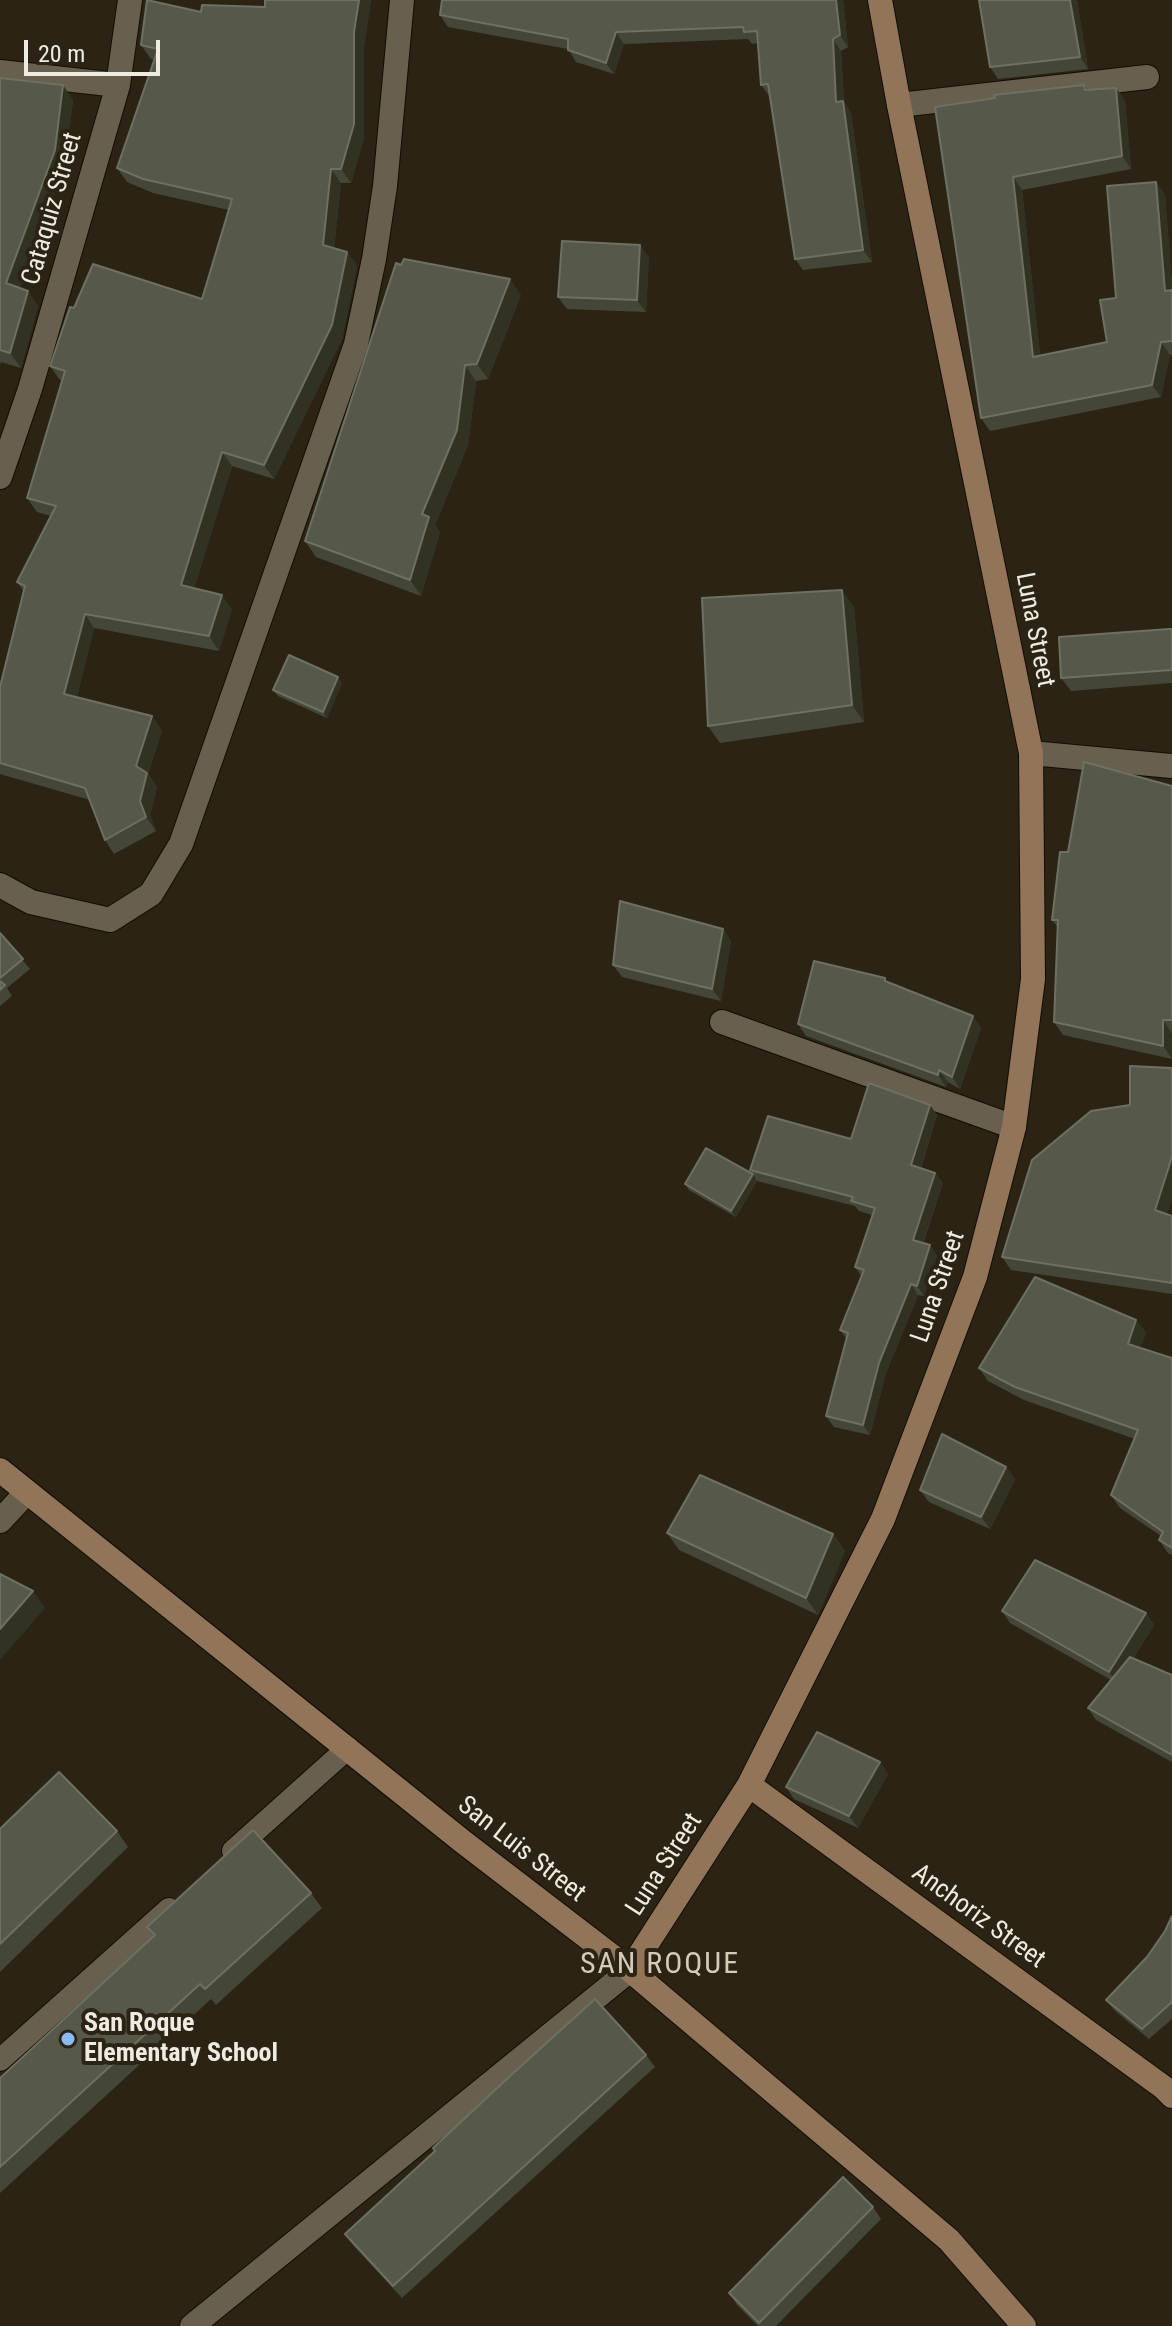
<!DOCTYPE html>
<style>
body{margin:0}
#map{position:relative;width:1172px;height:2326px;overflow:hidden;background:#2b2415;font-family:"Roboto Condensed",sans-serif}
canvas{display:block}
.scale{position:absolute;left:24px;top:40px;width:136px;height:36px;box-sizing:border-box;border:4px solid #f0ebe1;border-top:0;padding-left:10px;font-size:24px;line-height:28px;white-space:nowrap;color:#f0ebe1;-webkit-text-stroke:6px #2b2415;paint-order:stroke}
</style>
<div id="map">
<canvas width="1172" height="2326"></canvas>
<div class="scale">20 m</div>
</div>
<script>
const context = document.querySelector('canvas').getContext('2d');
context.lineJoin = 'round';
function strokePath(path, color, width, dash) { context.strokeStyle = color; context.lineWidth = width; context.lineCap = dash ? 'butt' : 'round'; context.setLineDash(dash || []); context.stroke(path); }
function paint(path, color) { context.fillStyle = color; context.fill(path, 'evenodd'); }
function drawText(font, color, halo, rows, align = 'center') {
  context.font = font + ' "Roboto Condensed",sans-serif'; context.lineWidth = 8; context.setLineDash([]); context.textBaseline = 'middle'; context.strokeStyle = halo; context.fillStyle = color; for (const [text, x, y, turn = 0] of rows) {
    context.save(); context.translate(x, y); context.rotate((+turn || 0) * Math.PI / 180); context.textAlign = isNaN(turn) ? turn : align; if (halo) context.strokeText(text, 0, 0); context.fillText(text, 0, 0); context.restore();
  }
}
const lane = new Path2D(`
 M233,1851l115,-103
 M0,2060l169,-151`);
const street = new Path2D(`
 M0,72l118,13
 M899,105l248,-28
 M0,477l30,-88 88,-304 12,-85
 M1031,753l141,13
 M0,885l31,17 79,18 41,-26 30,-50 175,-500 18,-85 11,-73 17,-186
 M722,1022l292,105
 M0,1521l27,-29
 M192,2326l438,-356`);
const secondary = new Path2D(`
 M0,1470l462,371 168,129 319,270 75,86
 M749,1785l414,302 9,9
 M630,1970l119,-185 134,-266 92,-242 39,-150 19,-148 -2,-226 -132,-648 -19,-105`);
const wall = new Path2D(`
 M265,0h106l-7,46v92l-13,45h-10l-7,65 13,4 10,14 -15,73 -68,140 -42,-13 -38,122 38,21 -13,42 -125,-23 -17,69 75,19 10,15 -14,43 9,13 -7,28 6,16 -42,23 -9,-14 -15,-40 -90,-26v-87l24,-95 -7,-10 34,-66 -14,-4 -10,-14 35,-117 -2,-1 -10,-14 24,-58 128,-9 27,-89 -76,-17 -26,-11 -10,-14 37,-108 -3,-1 -10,-14 60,-33 64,-5z
 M843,0l5,47 -7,4 3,51 7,11 21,149 -69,8 -8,-11 -25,-162 -9,-12 -3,-42 -6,1 -4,-5 -124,5 -10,30 -38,-12 -8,-13 -120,-22 -8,-12z
 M979,0h98l11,69 -90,10 -8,-12z
 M0,78l73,22 -8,65 -45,123 18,18 -17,62 -20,-6 -1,3z
 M1084,85l4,5 28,-2 9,13 6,68 -109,21 18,165 67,-13 9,-44 40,-116 9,13 7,90v70h-2l-9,42 -171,34 -9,-13 -46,-311z
 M649,257l-3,55 -79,-3 -9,-12z
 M521,295l-33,84 -12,2 -8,64 -33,80 5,7 -19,64 -105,-39 -11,-16z
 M854,607l10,115 -144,21 -12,-17z
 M1172,629v54l-101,8 -10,-13z
 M342,683l-15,35 -49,-22 -5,-6z
 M1172,786v273l-109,-24 -9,-13 4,-94 -6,-8 16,-68z
 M723,929l8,12 -10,60 -99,-24 -9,-12z
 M0,933l30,36 -23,19 5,8 -12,10z
 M888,982l85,34 8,12 -21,61 -12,-7 -2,5 -140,-51 -8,-12z
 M930,1105l7,10 -16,53 14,5 8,10 -20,60 7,2 7,11 -13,40 -6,-1 -32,78 -16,62 -36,-8 -8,-11 21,-77 -7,-9 22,-53 -7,-10 17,-52 -13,-4 -4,-5 -98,-25 -21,36 -47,-27 -4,-6 68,-10 -3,-4 101,-31z
 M1130,1105l37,109 5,2v78l-161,-24 -9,-13z
 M1136,1320l10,13 -6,15 32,10v197l-4,-2 -9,-13 2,-4 -41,-28 -9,-13 24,-56 -111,-39 -36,-19 -9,-13z
 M1006,1467l9,12 -25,50 -61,-27 -9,-12z
 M667,1533l166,1 12,17 -27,64 -139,-65z
 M1002,1611l144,2 8,12 -21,34 39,16v87l-76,-42 -8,-12 23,-28 -101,-57z
 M880,1762l8,12 -30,54 -64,-29 -8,-12z
 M0,1829l117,2 11,16 -128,125z
 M311,1893l11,15 -106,97 -5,-6 -211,194v-115l154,-142 -7,-9z
 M1172,1916v103l-23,20 -35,-29 -8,-10 41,-43 18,-26z
 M646,2055l9,12 -253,231 -48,-52 -9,-12z
 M873,2207l8,12 -105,107h-18l-21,-21 -8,-12z`);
const shadedWall = new Path2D(`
 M359,0h12l-7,46v92l-13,45 -10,-14 13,-137z
 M836,0h7l5,47 -8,-12z
 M1070,0h7l11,69 -8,-12z
 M616,32l8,12 -10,30 -8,-11z
 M833,39l8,12 3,51 7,11 21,149 -9,-12 -27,-148z
 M63,85l10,15 -8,65 -49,133 -10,-15z
 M1116,88l9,13 6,68 -9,-13z
 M331,169l10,14 -8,77 -10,-15z
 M1013,177l9,13 20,180 -9,-13z
 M1156,182l9,13 7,90v17l-7,-11z
 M640,245l9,12 -3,55 -9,-12z
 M347,252l10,14 -15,73 -68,140 -10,-14z
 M510,279l11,16 -33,84 -11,-15z
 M28,291l10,15 -17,62 -11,-15z
 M1161,342l9,13 -9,42 -9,-12z
 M465,365l11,16 -8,64 -33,80 5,7 -19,64 -11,-16 12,-66z
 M222,452l10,14 -41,134 -10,-15z
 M842,590l12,17 10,115 -12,-17z
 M222,595l10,14 -13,42 -10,-15z
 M85,614l9,14 -20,80 -10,-14z
 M338,677l4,6 -15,35 -4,-6z
 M152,716l10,15 -14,43 9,13 -7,28 6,16 -10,-14 -6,-16 -4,-35z
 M723,929l8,12 -10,60 -9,-12z
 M973,1016l8,12 -21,61 -8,-12z
 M1163,1020l9,13v26l-9,-13z
 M939,1070l9,12 -2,5 -8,-12z
 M930,1105l7,10 -19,61 -7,-11z
 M1172,1157v42l-8,24 -9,-13z
 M935,1173l8,10 -23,67 -7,-10z
 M753,1174l4,7 -21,36 -5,-6z
 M930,1245l7,11 -13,40 -7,-10z
 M911,1284l7,11 -32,78 -16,62 -7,-10 16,-62z
 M1136,1320l10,13 -9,24 -9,-13z
 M1006,1467l9,12 -25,50 -9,-12z
 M833,1534l12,17 -27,64 -12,-17z
 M33,1591l12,17 -45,52v-31z
 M1146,1613l8,12 -36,59 -9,-12z
 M880,1762l8,12 -30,54 -9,-12z`);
const building = new Path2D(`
 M147,0l54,12 1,-7 63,2v-7h94l-5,32v92l-13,45h-10l-8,76 24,7 -15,73 -68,140 -42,-13 -41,133 41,10 -13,41 -124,-22 -21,80 88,22 -16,50 11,7 -7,28 6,16 -41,23 -20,-52 -85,-25v-76l25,-101 -8,-4 39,-76 -29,-8 38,-127 -15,-5 20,-59 4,1 19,-44 109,35 30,-100 -89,-20 -26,-11 41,-119 -17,-4z
 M442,0h394l4,35 -7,4 3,63 7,-1 20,149 -68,9 -27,-175 -7,1 -4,-54 -13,1 -1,-5 -127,5 -10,31 -38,-13v-11l-128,-24z
 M979,0h91l10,57 -90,10z
 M0,78l63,7 -8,65 -49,133 22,8 -18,62 -10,-3z
 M1084,85l1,5 31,-2 6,68 -109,21 20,180 74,-15 -7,-42 16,-2 -9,-112 49,-4 9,109 7,-1v51l-11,1 -9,43 -171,33 -46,-311 60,-9 -1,-3z
 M562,241l78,4 -3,55 -79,-3z
 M404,259l106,20 -33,85 -12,1 -8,65 -35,84 7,3 -19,63 -105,-39 91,-278 5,2z
 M842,590l10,115 -144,21 -6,-128z
 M1169,629h3v41l-111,8 -2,-41z
 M289,655l49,22 -15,35 -50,-22z
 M1084,762l88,24v234h-9v26l-109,-24 4,-102h-6l8,-68h8z
 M620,901l103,28 -11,60 -99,-24z
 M0,933l23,26 -23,19z
 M814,961l71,17v3l88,35 -21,61 -13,-7 -1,5 -140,-51z
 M0,981l5,4 -5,5z
 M1130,1066l42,2v89l-17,53 17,6v67l-170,-26 30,-97 59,-49 39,-6z
 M869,1083l61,22 -19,60 24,8 -22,67 17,5 -13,41 -6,-2 -32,79 -16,62 -37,-9 22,-83 -8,-3 24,-60 -9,-3 20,-59 -24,-7 2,-4 -103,-27 18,-54 83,23z
 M706,1148l47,26 -22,37 -46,-27z
 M1035,1277l101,43 -8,24 44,14v190l-13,-8 4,-8 -52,-37 27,-65 -123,-43 -36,-19z
 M942,1434l64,33 -25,50 -61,-27z
 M700,1475l133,59 -27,64 -139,-65z
 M1035,1560l111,53 -37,59 -107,-61z
 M0,1574l33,17 -33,38z
 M1130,1657l42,18v80l-84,-47z
 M817,1732l63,30 -31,54 -63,-29z
 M59,1772l58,59 -117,113v-115z
 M253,1830l58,63 -106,96 -5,-5 -200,183v-89l155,-143 -8,-8z
 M1172,1916v86l-30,27 -36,-29 41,-43 18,-26z
 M595,1999l51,56 -253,231 -48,-52 90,-83 -2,-3 76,-71z
 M843,2177l30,30 -114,116 -30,-30z`);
const markers = [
 [68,2039,8,"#8abafc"]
];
const streetNames = [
 ["Cataquiz Street",53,209,-74],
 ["Luna Street",1034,630,79],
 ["Luna Street",939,1287,-71],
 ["San Luis Street",521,1850,38],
 ["Luna Street",665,1865,-57],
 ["Anchoriz Street",978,1917,36]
];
const poiNames = [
 ["San Roque",84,2024],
 ["Elementary School",84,2054]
];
const quarterNames = [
 ["SAN ROQUE",660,1965]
];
strokePath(lane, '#130d02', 24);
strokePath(street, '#130d02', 26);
strokePath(secondary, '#130d02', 26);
strokePath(lane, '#67604f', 22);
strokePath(street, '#67604f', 24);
strokePath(secondary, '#927459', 24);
paint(wall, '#444738');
paint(shadedWall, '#323222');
paint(building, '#56594a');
strokePath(building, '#6e7062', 2);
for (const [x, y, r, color] of markers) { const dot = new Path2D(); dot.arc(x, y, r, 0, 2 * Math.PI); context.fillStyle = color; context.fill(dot); strokePath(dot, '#2b2415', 3); }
drawText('26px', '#f0ebe1', '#2b2415', streetNames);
drawText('bold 26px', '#f0ebe1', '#2b2415', poiNames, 'left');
context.letterSpacing = '2px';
drawText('30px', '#d4cbb8', '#2b2415', quarterNames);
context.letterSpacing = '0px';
</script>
